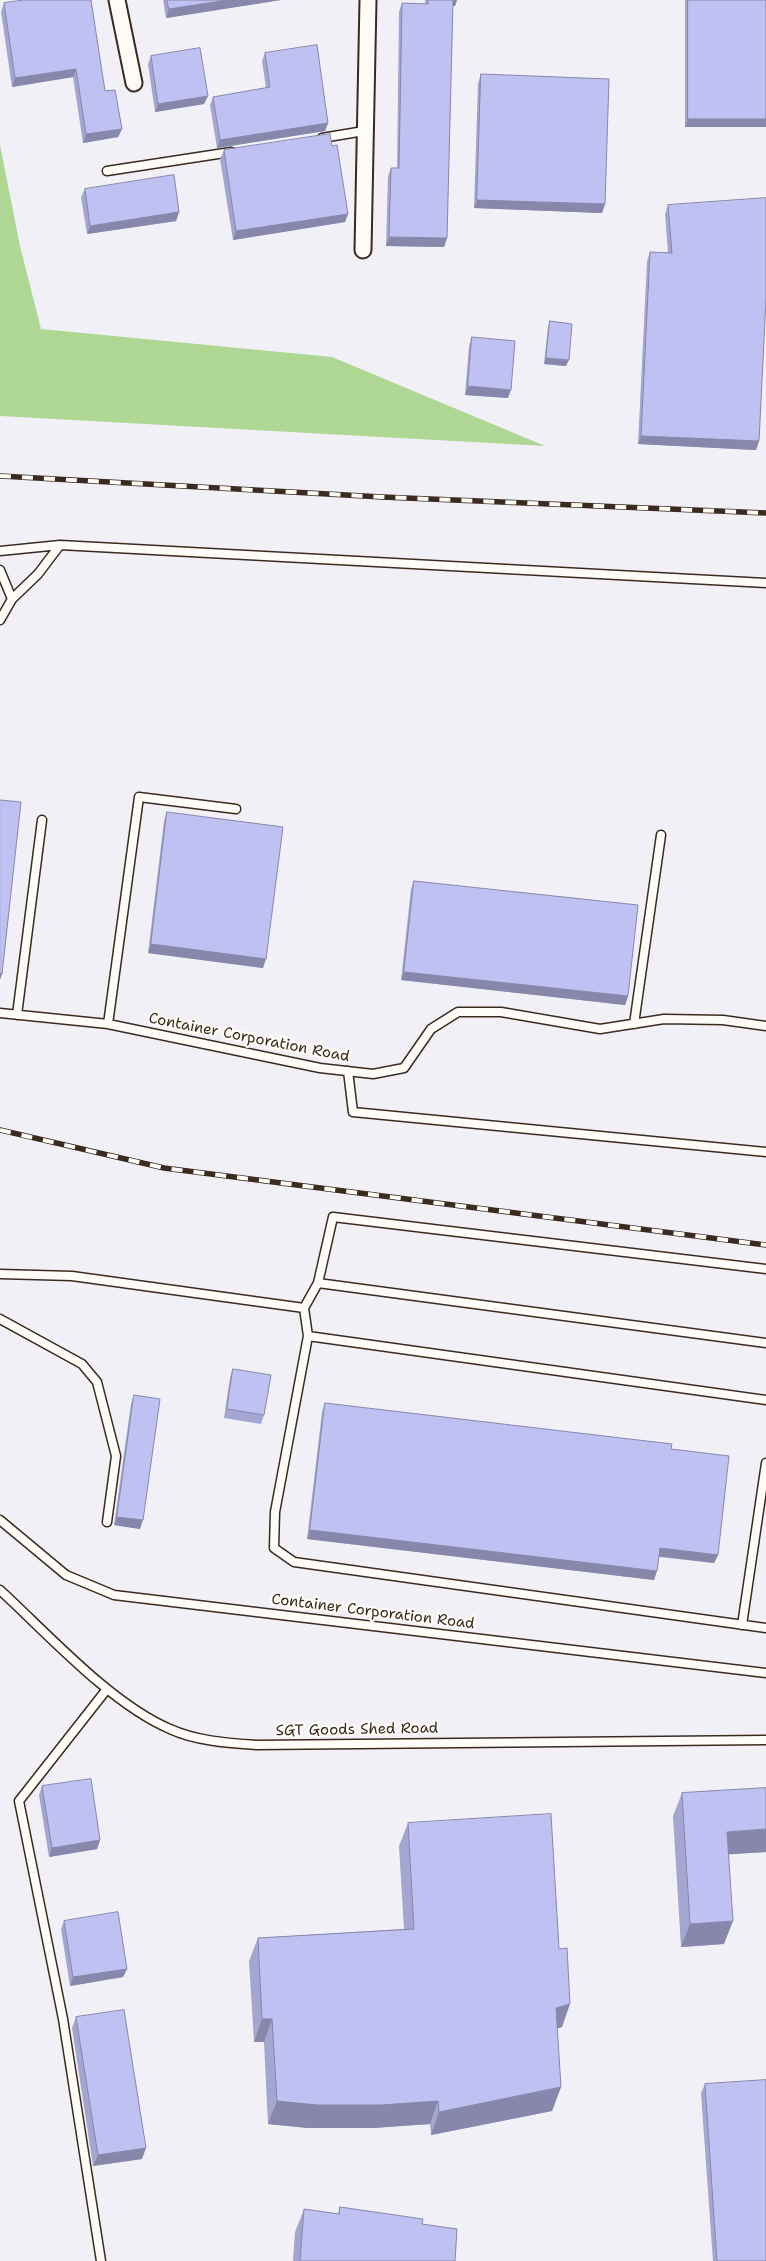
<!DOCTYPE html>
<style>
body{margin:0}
canvas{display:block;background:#f1f0f6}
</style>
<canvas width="766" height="2261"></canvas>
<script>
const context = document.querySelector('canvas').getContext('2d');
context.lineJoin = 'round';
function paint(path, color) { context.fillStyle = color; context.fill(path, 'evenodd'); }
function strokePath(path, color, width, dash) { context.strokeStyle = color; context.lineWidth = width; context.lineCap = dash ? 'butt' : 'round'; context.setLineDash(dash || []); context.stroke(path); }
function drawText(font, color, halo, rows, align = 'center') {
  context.font = font + ' "Shantell Sans",sans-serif'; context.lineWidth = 4.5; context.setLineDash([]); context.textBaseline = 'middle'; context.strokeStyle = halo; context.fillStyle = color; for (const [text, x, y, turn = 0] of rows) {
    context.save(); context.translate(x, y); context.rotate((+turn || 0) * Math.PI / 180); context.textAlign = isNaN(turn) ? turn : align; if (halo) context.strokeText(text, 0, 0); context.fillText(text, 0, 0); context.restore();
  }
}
const green = new Path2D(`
 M0,145l20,101 21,83 291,28 213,89 -545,-30z`);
const service = new Path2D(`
 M322,138l42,-7
 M107,171l124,-19
 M0,551l60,-6
 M0,570l12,29
 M0,620l12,-21 26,-25 22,-29 706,38
 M0,1013l108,11 212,44 53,6 31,-6 27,-39 27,-17h43l99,17 64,-10 59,1 43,6
 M17,1015l25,-195
 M108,1024l31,-227 97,12
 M634,1024l27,-189
 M348,1071l5,41 413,40
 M0,1274l72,2 232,32 4,28 -33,176 -1,36 20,14 472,66
 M318,1283l15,-66 433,52
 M304,1308l14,-25 448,60
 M0,1319l82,45 15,18 19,74 -9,66
 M308,1336l458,64
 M0,1520l66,55 48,20 652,78
 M0,1590c48,44 111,114 170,139 26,12 58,14 86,16l510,-5
 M742,1625l24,-162
 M101,2261l-38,-242 -44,-218 88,-112`);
const minor = new Path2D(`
 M117,0l17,83
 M363,250l5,-250`);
const rail = new Path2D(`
 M0,476l382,21 384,16
 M0,1130l164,38 602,77`);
const wall = new Path2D(`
 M163,0h118l-115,18z
 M425,0h32l-2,6h-2l-6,232 -3,9 -58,-1 2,-70 3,-8h6l2,-156 3,-9 23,1z
 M685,0h81l-81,127z
 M4,3l101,88 17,38 -4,8 -35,6 -10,-66 -61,10 -11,-75z
 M265,53l63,70 -3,8 -108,17 -7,-43 3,-8 53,-9 -4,-27z
 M151,56l53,48 -49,8 -7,-48z
 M481,74l124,130 -3,9 -128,-5 4,-125z
 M332,146l16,68 -3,8 -112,18 -13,-81 4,-9z
 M85,189l94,23 -3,9 -89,13 -6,-37z
 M668,205l91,236 -3,9 -118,-6 9,-183 3,-9 18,1 -3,-39z
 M550,321l16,45 -22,-2 4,-37z
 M472,337l36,61 -43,-3 4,-49z
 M167,812l96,156 -115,-15 16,-132z
 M414,881l214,115 -3,9 -224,-25 10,-91z
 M233,1369l31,46 -3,9 -37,-6 6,-40z
 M134,1395l6,134 -26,-4 17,-121z
 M325,1403l346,46 47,106 -4,8 -55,-6 -5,23 -347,-41 15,-127z
 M42,1786l58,54 -3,9 -48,8 -10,-62z
 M766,1788v64l-37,2 -5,90 -43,3 -8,-131 9,-23z
 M408,1823l154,204 -5,1 4,59 -9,24 -121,24 -1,-11 -57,4h-65l-40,-4 -4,-82h-10l-5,-81 9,-23 146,-9 -5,-83z
 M64,1921l63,48 -4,8 -53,9 -9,-57z
 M76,2017l66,142 -49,7 -21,-138z
 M705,2084l61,177h-53l-12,-168z
 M340,2207l82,17 33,37h-162l2,-29 9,-23 34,5z`);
const shadedWall = new Path2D(`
 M228,0h53l-115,18 3,-9z
 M452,0h5l-2,6h-5z
 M76,69l-3,8 -61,10 3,-9z
 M208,96l-4,8 -49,8 3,-8z
 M688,119h78v8h-81z
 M328,123l-3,8 -108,17 3,-8z
 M122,129l-4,8 -35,6 3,-9z
 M477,200l128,4 -3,9 -128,-5z
 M179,212l-3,9 -89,13 3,-8z
 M348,214l-3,8 -112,18 3,-9z
 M389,237l58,1 -3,9 -58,-1z
 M546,358l23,2 -3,6 -22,-2z
 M468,386l43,4 -3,8 -43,-3z
 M641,436l118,5 -3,9 -118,-6z
 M151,944l115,15 -3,9 -115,-15z
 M404,972l224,24 -3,9 -224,-25z
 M0,973l2,1 -2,6z
 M117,1517l26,3 -3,9 -26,-4z
 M310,1530l347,41 -3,9 -347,-41z
 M660,1548l58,7 -4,8 -57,-7z
 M766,1829v23l-47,3 8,-23z
 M100,1840l-3,9 -48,8 3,-9z
 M733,1921l-9,23 -43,3 9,-23z
 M127,1969l-4,8 -53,9 3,-9z
 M570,2004l-8,23 -15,5 9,-24z
 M262,2019h10l-8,23h-10z
 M561,2087l-9,24 -121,24 8,-23z
 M277,2101h161l-8,23 -57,4h-65l-40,-4z
 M146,2148l-4,11 -49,7 5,-11z`);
const building = new Path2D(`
 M24,0h67l14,91 10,-1 7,39 -36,5 -10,-65 -61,9 -11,-75z
 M167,0h61l-59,9z
 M428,0h25l-6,238 -58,-1 2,-69h8l3,-165 26,1z
 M688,0h78v119h-78z
 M317,45l11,78 -108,17 -7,-43 57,-10 -5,-34z
 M200,48l8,48 -50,8 -7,-48z
 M481,74l128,5 -4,125 -128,-4z
 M330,134l2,12 5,-1 11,69 -112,17 -12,-81z
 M174,175l5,37 -89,14 -5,-37z
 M766,198v102l-7,141 -118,-5 9,-184 22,1 -4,-48z
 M550,321l22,3 -3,36 -23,-2z
 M472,337l43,4 -4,49 -43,-4z
 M0,800l21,2 -19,172 -2,-1z
 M167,812l116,15 -17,132 -115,-15z
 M414,881l224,24 -10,91 -224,-24z
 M233,1369l38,6 -7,40 -37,-6z
 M134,1395l26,4 -17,121 -26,-3z
 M325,1403l347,41 -1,5 58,7 -11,99 -58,-7 -3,23 -347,-41z
 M91,1779l9,61 -48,8 -10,-62z
 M766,1788v41l-39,3 6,89 -43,3 -8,-131z
 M551,1814l8,135 8,-1 3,56 -14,4 5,79 -122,25 -1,-11 -57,4h-64l-40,-4 -5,-82h-10l-4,-81 156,-9 -6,-106z
 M118,1912l9,57 -54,8 -9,-56z
 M124,2010l22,138 -48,7 -22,-138z
 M766,2080v181h-49l-12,-177z
 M340,2207l83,12 -1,5 35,5 -2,32h-155l4,-52 35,5z`);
const streetNames = [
 ["Container Corporation Road",249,1038,11],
 ["Container Corporation Road",373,1612,7],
 ["SGT Goods Shed Road",357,1730,-1]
];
paint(green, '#aed794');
strokePath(service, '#3b2a1e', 11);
strokePath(minor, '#3b2a1e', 19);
strokePath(service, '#fdfcf7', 8);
strokePath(minor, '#fdfcf7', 15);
strokePath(rail, '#3b2a1e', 5.5);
strokePath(rail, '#fdfcf7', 4, [11]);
paint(wall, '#a4a6d1');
paint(shadedWall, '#8687aa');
paint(building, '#bfc1f3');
strokePath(building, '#8687aa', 1);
drawText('15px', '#3b2a1e', '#fdfcf7', streetNames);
</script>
